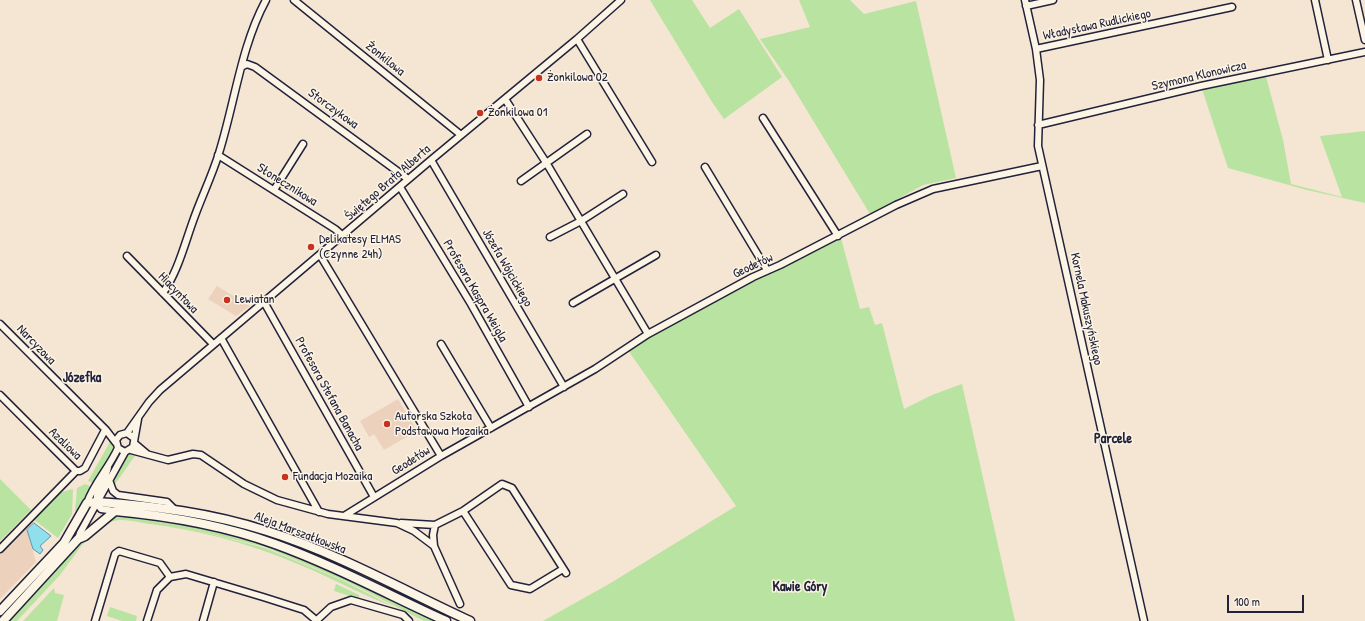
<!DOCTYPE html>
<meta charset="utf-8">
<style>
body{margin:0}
#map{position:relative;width:1365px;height:621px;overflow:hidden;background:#f5e5d3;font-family:"Patrick Hand",sans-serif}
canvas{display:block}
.scale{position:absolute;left:1227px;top:595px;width:77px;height:18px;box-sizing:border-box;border:2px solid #22223b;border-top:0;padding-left:5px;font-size:12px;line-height:14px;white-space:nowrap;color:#22223b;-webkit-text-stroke:3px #fcf5e5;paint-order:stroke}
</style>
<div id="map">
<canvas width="1365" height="621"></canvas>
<div class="scale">100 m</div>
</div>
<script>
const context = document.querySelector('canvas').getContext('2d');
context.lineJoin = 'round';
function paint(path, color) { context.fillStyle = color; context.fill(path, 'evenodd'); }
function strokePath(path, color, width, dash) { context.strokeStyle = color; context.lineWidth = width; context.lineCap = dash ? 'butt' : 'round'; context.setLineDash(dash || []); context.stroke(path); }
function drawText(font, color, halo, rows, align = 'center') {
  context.font = font + ' "Patrick Hand",sans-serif'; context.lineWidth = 3; context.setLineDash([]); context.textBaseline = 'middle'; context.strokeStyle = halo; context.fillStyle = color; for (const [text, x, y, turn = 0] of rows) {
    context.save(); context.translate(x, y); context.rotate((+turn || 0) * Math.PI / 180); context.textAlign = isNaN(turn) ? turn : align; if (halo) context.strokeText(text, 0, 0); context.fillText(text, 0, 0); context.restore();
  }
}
const built = new Path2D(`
 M217,286l33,20 -14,10 -28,-17z
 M398,399l19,32 -33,19 -10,-16 -5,3 -9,-16z
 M26,526l10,36 -36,37v-47z`);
const green = new Path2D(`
 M650,0h42l18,28 29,-19 43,68 -58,42 -12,-17z
 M799,0h51l14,14 52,-13 40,177 -33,7 -53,29 -81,-133 -29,-42 50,-12z
 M1265,73l18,67 8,44 51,13 -22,-61 45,-5v72l-58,-13 -79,-22 -27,-82z
 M841,238l19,71 9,-2 6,18 7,-2 22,86 28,-14 30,-11 53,237h-472l66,-37 127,-78 -108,-156 105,-60z
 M111,440l4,10 -22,33 -5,-2z
 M130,453h7l-24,34c-1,-11 8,-30 17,-34z
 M0,479l31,31 -31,31z
 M85,484l7,3 -15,28 -2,-3 2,-24z
 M73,489l-1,25 -14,24 -25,-19 25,-26z
 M107,505c50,5 104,10 152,26 64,21 124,52 184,80l-2,4 -165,-73 -169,-35z
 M113,517l20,1 66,10 75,19 60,25 104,49h-14l-76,-39 -83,-35 -62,-15 -57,-10 56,10 63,16 79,33 50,26c-36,-14 -70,-33 -106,-47 -44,-18 -91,-30 -138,-36 -15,-2 -32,-8 -44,0z
 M99,527l1,2 -18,16 -22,30 -43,46h-11l68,-72z
 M336,584l23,11v4l-25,-8z
 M54,588l1,5 9,2 -7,26h-34z
 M110,607l27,9 -1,5h-14l-15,-5z`);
const water = new Path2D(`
 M34,523l17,13 -11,10 3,4 -3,4 -7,-5 -6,-19z`);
const minor = new Path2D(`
 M294,0l167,135
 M1025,0l11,49 4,31 -2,66 106,475
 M1315,0l13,60
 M1356,0l9,40
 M1026,6l27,-6
 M577,39l75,123
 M1036,49l196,-42
 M243,66l4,-2 8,3 153,112
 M505,99l42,65 101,170
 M763,118l75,118
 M1038,125l163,-39 164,-34
 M218,155l117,74 8,7
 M431,160l133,227
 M705,167l62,103
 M521,181l66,-47
 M400,187l71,117 58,103
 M274,190l29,-46
 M550,237l31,-16 42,-27
 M320,255l121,201
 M127,256l86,88
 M163,293c15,-22 21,-47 30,-72 8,-23 19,-45 26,-68 16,-51 22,-107 47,-153
 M264,302l110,195
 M573,303l83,-48
 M0,324l106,106 10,13
 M221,338l98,174
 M441,344l50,84
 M0,395l76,76h4l5,-3 20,-38
 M127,433l22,-31 11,-12 271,-230 146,-121 44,-39
 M134,438l-7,-5 -7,2 -4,5 2,8 7,4 8,-5 5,-28
 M134,443l13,11
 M131,450l37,10 25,-6 8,1 43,29 33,16 51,14 69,9 17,8 20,15 26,58
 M108,467c-2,14 -19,29 -7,42l14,2
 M109,480l4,11 5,4 49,7 6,6
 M87,503c7,-20 22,-35 31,-55
 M463,511l48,74 19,4 33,-20
 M344,516l97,-60 154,-87 53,-35 105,-57 27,-12 116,-60 37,-16 109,-23
 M401,523l34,2 28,-14 39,-27 10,4 54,85
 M78,539l2,-6 45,-81
 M434,546l-1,-11 2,-10
 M0,549l76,-78
 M317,620l14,-13 20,-7 52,15 6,6
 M95,621l20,-67 4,-3 41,12 10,14 16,-3 77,23 41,13 13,11
 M147,621l10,-31 13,-13
 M203,621l11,-39`);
const major = new Path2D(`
 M0,611l64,-68 23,-40 10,-1c58,4 114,11 170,29 70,22 136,59 203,90
 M3,621l75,-82 7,-3 30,-25c54,5 108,14 160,33 58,21 114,51 171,77`);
const markers = [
 [539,78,4,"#c8321e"],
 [480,113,4,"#c8321e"],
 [311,247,4,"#c8321e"],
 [227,300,4,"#c8321e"],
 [387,424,4,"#c8321e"],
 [285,477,4,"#c8321e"]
];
const streetNames = [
 ["Władysława Rudlickiego",1097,25,-12],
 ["Żonkilowa",385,59,39],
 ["Szymona Klonowicza",1199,76,-13],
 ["Storczykowa",333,109,36],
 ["Świętego Brata Alberta",388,183,-41],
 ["Słonecznikowa",287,185,32],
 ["Geodetów",753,266,-25],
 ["Józefa Wójcickiego",507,268,60],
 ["Profesora Kaspra Weigla",475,291,60],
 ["Hiacyntowa",178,293,46],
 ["Kornela Makuszyńskiego",1086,309,78],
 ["Narcyzowa",36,345,46],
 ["Profesora Stefana Banacha",329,394,61],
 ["Azaliowa",65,444,44],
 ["Geodetów",411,461,-32],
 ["Aleja Marszałkowska",300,533,21]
];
const poiNames = [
 ["Żonkilowa 02",547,78],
 ["Żonkilowa 01",488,113],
 ["Delikatesy ELMAS",319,240],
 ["(Czynne 24h)",319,255],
 ["Lewiatan",235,300],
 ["Autorska Szkoła",395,417],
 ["Podstawowa Mozaika",395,432],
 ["Fundacja Mozaika",293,477]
];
const neighbourhoodNames = [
 ["Józefka",82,378],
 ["Parcele",1113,439],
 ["Kawie Góry",800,587]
];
paint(built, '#ecd2bd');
paint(green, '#b9e3a0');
paint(water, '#90dfed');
strokePath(water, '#6493a6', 1);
strokePath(minor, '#22223b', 9);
strokePath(major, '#22223b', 11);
strokePath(minor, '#fcf5e5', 6);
strokePath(major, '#fcf5e5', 8);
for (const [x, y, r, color] of markers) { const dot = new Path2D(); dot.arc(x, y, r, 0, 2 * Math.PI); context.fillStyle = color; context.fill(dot); strokePath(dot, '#fcf5e5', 1.5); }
drawText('13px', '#22223b', '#fcf5e5', streetNames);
drawText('13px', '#22223b', '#fcf5e5', poiNames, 'left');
drawText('bold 14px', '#22223b', '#fcf5e5', neighbourhoodNames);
</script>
